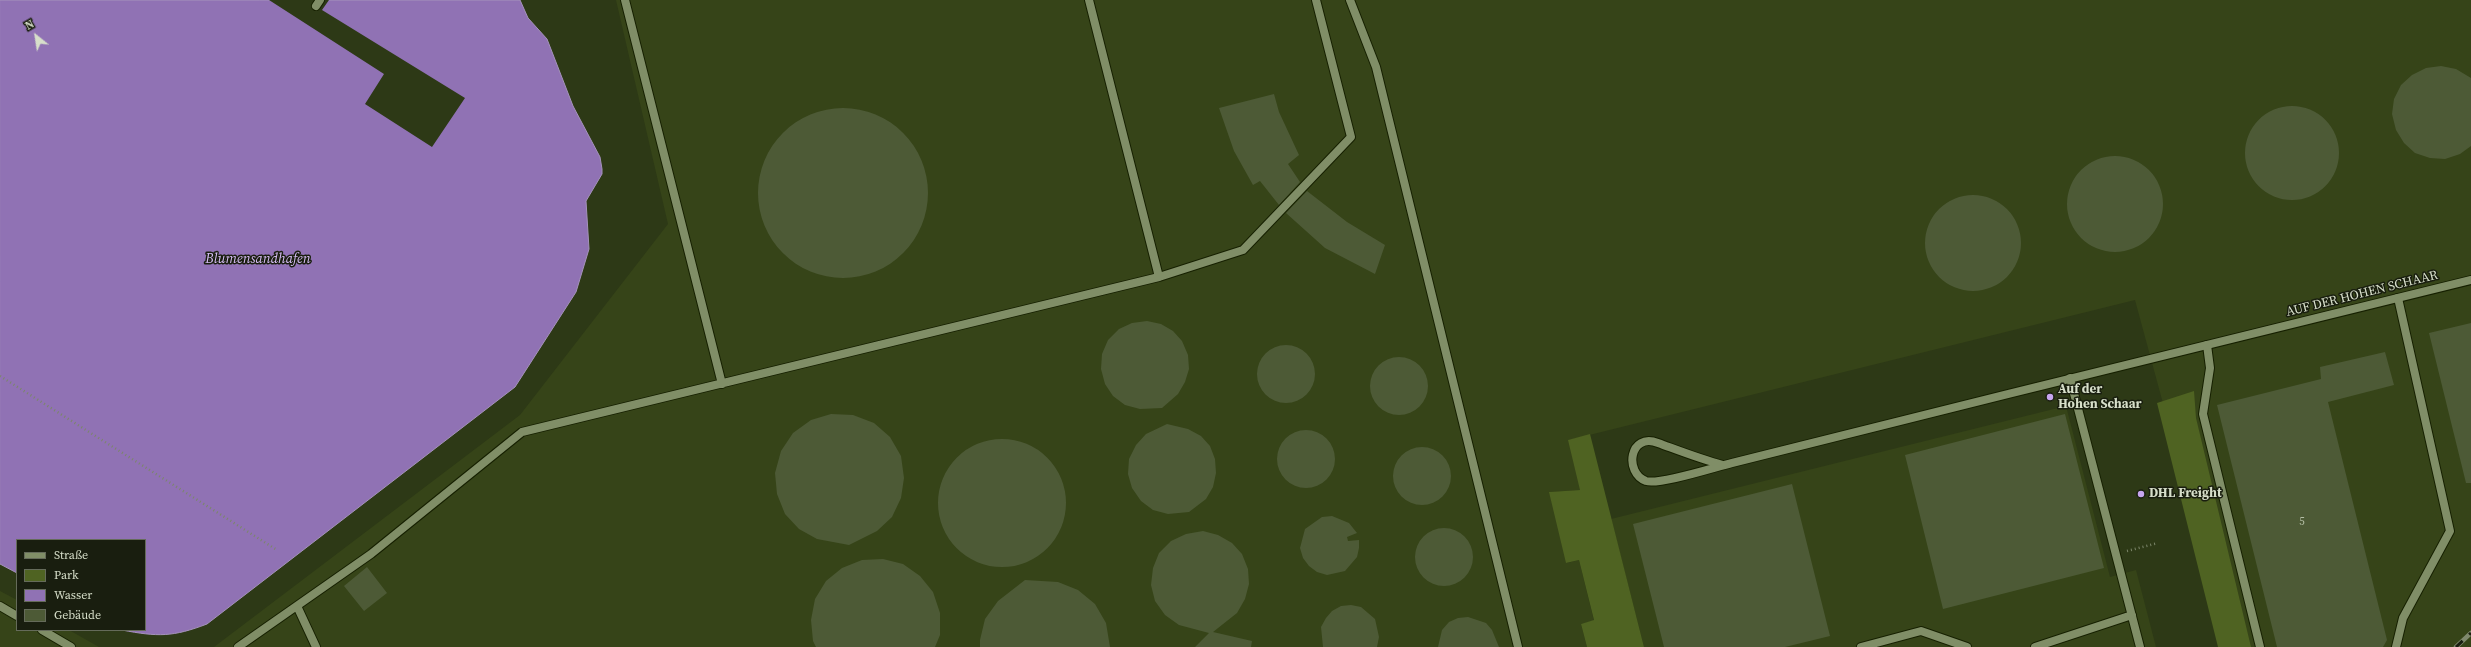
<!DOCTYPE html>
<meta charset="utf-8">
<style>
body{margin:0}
#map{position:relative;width:2471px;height:647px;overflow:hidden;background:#2d3916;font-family:"Source Serif 4",serif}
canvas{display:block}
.legend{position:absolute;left:16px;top:539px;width:130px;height:92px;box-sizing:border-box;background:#191e0f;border:1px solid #656b5a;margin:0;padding:5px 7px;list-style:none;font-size:12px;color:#d7dfca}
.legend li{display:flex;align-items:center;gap:8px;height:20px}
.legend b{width:20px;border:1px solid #656b5a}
.north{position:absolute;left:16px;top:16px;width:40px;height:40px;-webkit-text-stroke:3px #191e0f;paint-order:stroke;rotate:330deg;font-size:11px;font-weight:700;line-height:16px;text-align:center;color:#d7dfca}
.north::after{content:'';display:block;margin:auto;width:14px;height:18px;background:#d7dfca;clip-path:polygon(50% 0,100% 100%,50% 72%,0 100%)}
</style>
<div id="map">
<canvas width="2471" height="647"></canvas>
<ul class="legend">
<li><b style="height:5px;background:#808e67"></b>Straße</li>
<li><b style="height:11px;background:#4f6322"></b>Park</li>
<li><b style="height:11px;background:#9072b4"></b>Wasser</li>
<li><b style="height:11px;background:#4d5a36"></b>Gebäude</li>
</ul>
<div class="north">N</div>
</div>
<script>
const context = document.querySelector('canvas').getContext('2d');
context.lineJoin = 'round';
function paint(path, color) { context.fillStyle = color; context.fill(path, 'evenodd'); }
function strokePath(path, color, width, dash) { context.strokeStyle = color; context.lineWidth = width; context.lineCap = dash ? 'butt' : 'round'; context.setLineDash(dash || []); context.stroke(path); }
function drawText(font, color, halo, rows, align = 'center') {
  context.font = font + ' "Source Serif 4",serif'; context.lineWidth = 3; context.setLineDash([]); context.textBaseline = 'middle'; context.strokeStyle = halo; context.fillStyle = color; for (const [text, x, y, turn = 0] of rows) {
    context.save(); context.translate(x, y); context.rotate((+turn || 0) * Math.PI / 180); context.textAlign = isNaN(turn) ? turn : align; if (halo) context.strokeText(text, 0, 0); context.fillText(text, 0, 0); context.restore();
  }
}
const built = new Path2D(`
 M616,0h1855v647h-242l-94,-347 -566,140 12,50 -31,2 17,71 12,-3 15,61 -13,3 6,23h-1373l306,-232 148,-191z
 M2066,406l44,171 26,-7 20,77h-512l-33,-128z
 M0,591l17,9v30h52l30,17h-99z`);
const green = new Path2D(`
 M2194,391l2,27 55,229h-33l-61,-244z
 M1590,434l54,213h-57l-6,-23 13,-4 -15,-60 -13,3 -17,-71 31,-2 -12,-50z`);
const water = new Path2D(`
 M0,0h520l8,18 19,21 26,67 27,51 2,12v5l-16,27 3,48 -13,43 -61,95 -308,237c-34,13 -49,13 -85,6h23v-90h-128v33l-17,-9z`);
const pier = new Path2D(`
 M269,0h60l-7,10 143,88 -33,49 -67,-43 19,-30z`);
const building = new Path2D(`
 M2441,66l15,3 15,9v68l-11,8 -15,5 -15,-1 -15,-5 -11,-10 -8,-13 -4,-16 2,-15 7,-14 11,-10 14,-7z
 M1274,94l5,18 20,43 -11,9 12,18 -21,23 -19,-24 -7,4 -19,-34 -15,-43z
 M2245 153a47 47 0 1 1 94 0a47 47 0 1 1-94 0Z
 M758 193a85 85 0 1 1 170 0a85 85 0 1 1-170 0Z
 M2067 204a48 48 0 1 1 96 0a48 48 0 1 1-96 0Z
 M1307,191l40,31 38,23 -10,29 -50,-26 -39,-35z
 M1925 243a48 48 0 1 1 96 0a48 48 0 1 1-96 0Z
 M1147,321l14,3 12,7 9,10 6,14 1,14 -4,13 -7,12 -16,14 -22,1 -15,-4 -12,-9 -8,-12 -4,-15 1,-15 6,-14 11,-11 13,-6z
 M2471,323v160h-5l-37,-150z
 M1257 374a29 29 0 1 1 58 0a29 29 0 1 1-58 0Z
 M2385,352l9,33 -66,17 59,238 -4,7h-106l-60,-242 104,-26 -1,-12z
 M1370 386a29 29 0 1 1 58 0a29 29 0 1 1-58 0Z
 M831,414l22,1 21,8 16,14 11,19 3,22 -3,20 -9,19 -15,14 -28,14 -32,-6 -18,-10 -14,-15 -8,-20 -2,-21 6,-22 12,-18 18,-13z
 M2065,414l39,154 -161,41 -38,-154z
 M1167,424l21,5 13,7 9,10 5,13 1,14 -3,14 -7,12 -17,13 -21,2 -15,-4 -12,-9 -9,-13 -4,-14 1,-15 7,-14 10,-11z
 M1277 459a29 29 0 1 1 58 0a29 29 0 1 1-58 0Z
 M938 503a64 64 0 1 1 128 0a64 64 0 1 1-128 0Z
 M1393 476a29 29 0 1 1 58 0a29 29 0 1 1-58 0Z
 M1792,484l38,152 -45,11h-121l-31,-123z
 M1332,516l17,7 8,10 -10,4 1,4 11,-1v8l-2,9 -12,14 -18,4 -10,-3 -8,-6 -6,-8 -3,-10 5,-19 17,-12z
 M1415 557a29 29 0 1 1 58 0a29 29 0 1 1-58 0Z
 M1203,531l15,4 14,8 10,11 6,15 1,15 -4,15 -8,14 -24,19 39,9 -1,6h-56l14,-14 -30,-8 -14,-10 -10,-14 -4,-16 2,-17 6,-15 12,-12 15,-7z
 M883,559l20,5 17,12 13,16 7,21v22l-5,12h-119l-3,-6 -2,-21 4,-21 11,-18 16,-13 20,-8z
 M367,567l20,26 -23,18 -20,-25z
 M1025,580l33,2 20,8 17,14 11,19 4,24h-130v-7l5,-21 13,-18z
 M1351,605l10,2 14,12 4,18 -2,10h-54l-2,-20 5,-9 6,-7 9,-5z
 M1468,617l18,6 6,7 7,17h-61l4,-17 7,-8 9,-4z`);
const path = new Path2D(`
 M0,376l277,174
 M2127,551l31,-8`);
const lane = new Path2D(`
 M625,0l97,384
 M1089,0l70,277 84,-27 108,-113 -35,-137
 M1350,0l26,67 142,580
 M316,6l4,-6
 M2207,345l3,23 -7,46 57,233
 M2070,378l70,269
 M0,606l17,10
 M297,606l19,41
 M42,630l29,17
 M238,647l133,-93 151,-122 637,-155
 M1861,647l60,-16 46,16
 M2035,647l97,-32
 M2396,647l7,-29 47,-87 -52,-233`);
const street = new Path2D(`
 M1723,465c-23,-6 -43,-14 -65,-22 -29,-11 -34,30 -12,38 14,4 69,-14 86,-18 246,-62 493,-123 739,-183`);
const rail = new Path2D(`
 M2456,647l15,-14`);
const markers = [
 [2050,397,4,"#c7a6ef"],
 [2141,494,4,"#c7a6ef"]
];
const numberNames = [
 ["5",2302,522]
];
const streetNames = [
 ["AUF DER HOHEN SCHAAR",2362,294,-14]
];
const poiNames = [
 ["Auf der",2058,390],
 ["Hohen Schaar",2058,405],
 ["DHL Freight",2149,494]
];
const waterNames = [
 ["Blumensandhafen",258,259]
];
paint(built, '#364418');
paint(green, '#4f6322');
paint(water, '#9072b4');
strokePath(water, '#a593bb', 1);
paint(pier, '#2d3916');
paint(building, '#4d5a36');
strokePath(lane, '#162000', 10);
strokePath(street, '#162000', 10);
strokePath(path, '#7c866a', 2.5, [1, 3]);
strokePath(lane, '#808e67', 8);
strokePath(street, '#808e67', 8);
strokePath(rail, '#7f896d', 4.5);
strokePath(rail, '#191e0f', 3, [9]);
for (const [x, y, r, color] of markers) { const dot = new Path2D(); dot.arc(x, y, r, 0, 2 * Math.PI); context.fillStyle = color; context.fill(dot); strokePath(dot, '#191e0f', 1.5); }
drawText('11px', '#b4bea5', null, numberNames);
drawText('13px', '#d7dfca', '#191e0f', streetNames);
drawText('bold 13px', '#d7dfca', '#191e0f', poiNames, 'left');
drawText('italic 14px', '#d5bcf4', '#191e0f', waterNames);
</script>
